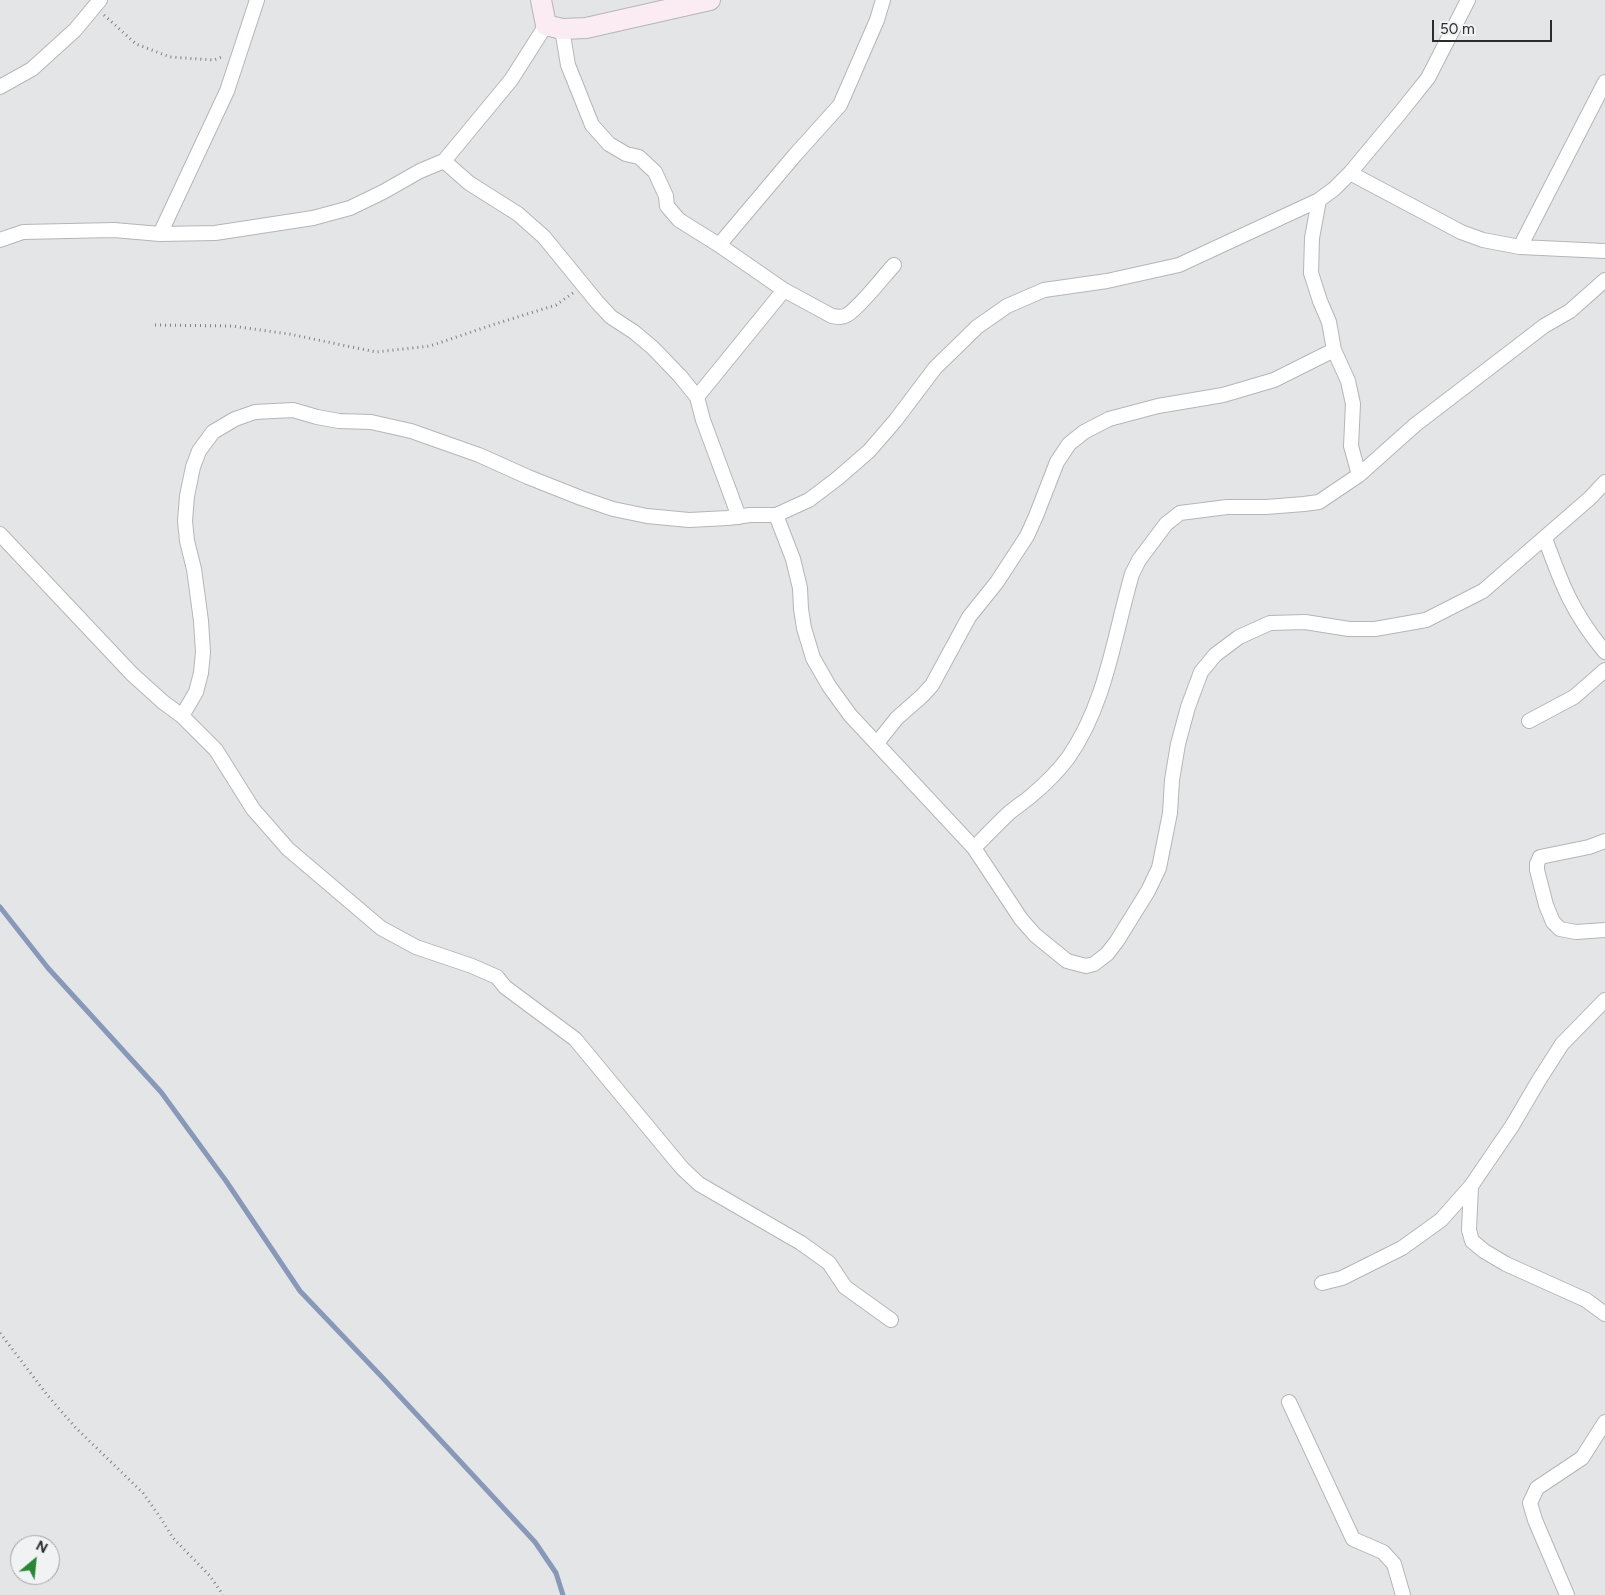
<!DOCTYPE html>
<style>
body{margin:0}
#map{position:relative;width:1605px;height:1595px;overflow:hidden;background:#e4e5e6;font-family:Figtree,sans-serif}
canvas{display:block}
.north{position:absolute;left:10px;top:1535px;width:50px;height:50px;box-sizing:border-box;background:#f1f2f3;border:1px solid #a2a2a3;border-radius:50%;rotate:28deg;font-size:14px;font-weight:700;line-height:20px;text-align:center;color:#2b2b2c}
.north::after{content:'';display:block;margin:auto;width:18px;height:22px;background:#2b8535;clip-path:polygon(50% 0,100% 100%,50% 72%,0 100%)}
.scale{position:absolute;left:1432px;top:20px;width:120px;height:22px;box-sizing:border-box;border:2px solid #2b2b2c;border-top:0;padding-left:6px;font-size:15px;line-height:18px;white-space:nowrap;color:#2b2b2c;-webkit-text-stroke:4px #f1f2f3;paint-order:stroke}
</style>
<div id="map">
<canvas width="1605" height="1595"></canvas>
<div class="north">N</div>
<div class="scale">50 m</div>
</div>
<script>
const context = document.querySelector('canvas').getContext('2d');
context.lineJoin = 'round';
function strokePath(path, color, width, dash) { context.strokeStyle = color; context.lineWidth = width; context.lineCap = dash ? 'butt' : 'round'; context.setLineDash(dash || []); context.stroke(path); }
const stream = new Path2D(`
 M0,907l48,61 113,124 65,89 74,110 81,85 154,166 21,31 7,22`);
const path = new Path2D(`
 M104,15l32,29 34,13 44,3 10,-4
 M155,325l77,1 57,8 87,18 54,-6 62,-21 64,-20 17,-12
 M0,1333l48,63 28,32 67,65 17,24 13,21 37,38 13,19`);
const minor = new Path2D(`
 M562,29l6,36 24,60 17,19 17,10 13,3 16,15 11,24 1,10 12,14 40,25 65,45 48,26c6,1 10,2 15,-1 13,-8 36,-38 47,-50
 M0,87l32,-18 43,-39 25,-30
 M444,161l25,22 49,31 26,23 53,65 14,15 23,15 19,16 27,28 17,21 6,23 36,97
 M1350,173l111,59 22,8 37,7 85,4
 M1319,200l-7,38 -1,35 9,28 9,21 5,28 14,31 5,23 -2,42 8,29
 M160,234l67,-143 30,-91
 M0,240l23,-8 91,-2 46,4 55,-1 98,-15 37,-10 33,-16 37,-21 24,-10 67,-81 35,-55
 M719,245l76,-90 45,-50 37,-85 6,-20
 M1520,247l85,-165
 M697,397l87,-107
 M776,515l17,44 7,29 1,21 3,19 9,30 16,28 21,29 124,133 47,71 14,16 32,26 19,5 8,-2 13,-10 10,-13 31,-50 11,-23 11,-55 2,-33 6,-36 10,-37 13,-35 14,-17 24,-18 31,-14 35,-1 44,7h26l51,-9 57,-29 107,-93 15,-16
 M0,534l132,140 31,28 19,14 34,34 37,59 35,40 93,79 35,19 56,19 25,11 8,10 70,52 107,129 17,16 102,59 28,20 16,24 46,33
 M1545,538c16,45 28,76 60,114
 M182,716l14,-24 5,-19 2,-21 -2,-31 -7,-52 -7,-28 -2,-20 2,-25 6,-29 6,-16 14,-19 22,-13 20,-7 38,-2 24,7 22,4 32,1 40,9 68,24 49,22 53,21 32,11 34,7 42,4 39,-2 22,-3h26l33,-15 29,-22 31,-27 26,-30 40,-53 42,-41 30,-21 37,-16 63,-9 72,-16 140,-65 15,-11 16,-16 50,-60 28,-35 40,-78
 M1529,721l45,-24 31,-27
 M877,743l20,-25 25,-22 10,-11 37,-68 28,-35 30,-46 9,-20 21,-54 12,-18 15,-12 25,-13 49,-13 65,-11 51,-15 60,-30
 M1605,841l-16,6 -49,10 -3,7v6l9,35 7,17 7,7 16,3 29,-2
 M974,848c12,-12 23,-24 35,-35 7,-6 15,-11 22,-17 12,-10 28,-26 37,-38 38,-54 46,-122 64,-184l7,-14 27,-36 14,-11 47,-6h39l38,-3 15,-2 40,-27 56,-50 129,-99 26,-15 35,-31
 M1471,1186l-2,44 3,11 12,10 22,13 80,36 19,14
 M1322,1283l20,-5 60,-30 39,-28 30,-34 41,-60 27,-46 23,-36 43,-44
 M1289,1402l64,137 30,13 11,12 9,31
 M1567,1595l-32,-75 -5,-17 7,-15 45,-30 23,-36`);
const secondary = new Path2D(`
 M541,0l5,25 16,4 24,-1 124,-28`);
strokePath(stream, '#8798b8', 5);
strokePath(minor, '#b4b6b7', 16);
strokePath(secondary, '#b4b6b7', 22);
strokePath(path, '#828283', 3, [1, 4]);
strokePath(minor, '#fff', 14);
strokePath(secondary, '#fbebf2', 20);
</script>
